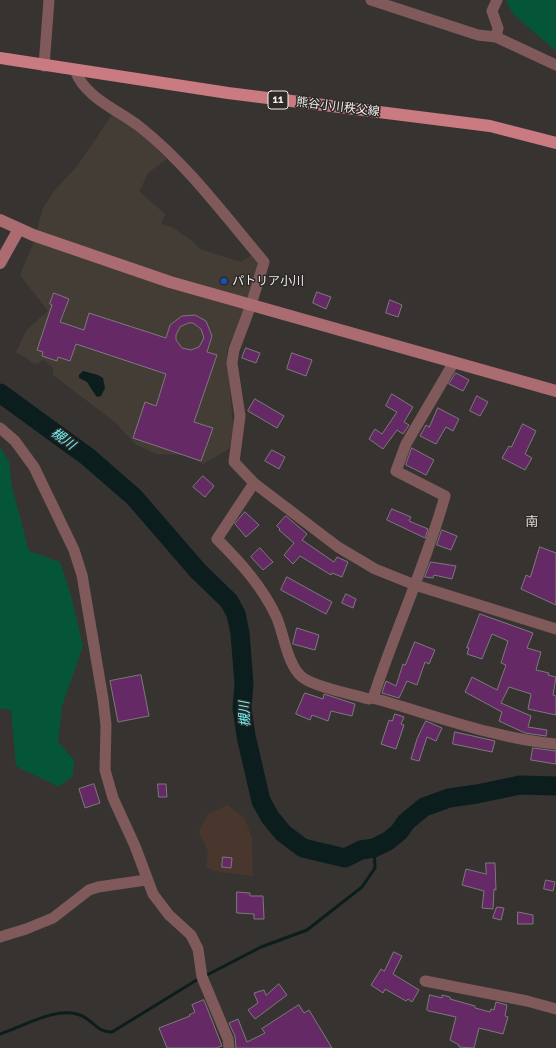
<!DOCTYPE html>
<meta charset="utf-8">
<style>
body{margin:0}
canvas{display:block;background:#363330}
</style>
<canvas width="556" height="1048"></canvas>
<script>
const context = document.querySelector('canvas').getContext('2d');
context.lineJoin = 'round';
function paint(path, color) { context.fillStyle = color; context.fill(path, 'evenodd'); }
function strokePath(path, color, width, dash) { context.strokeStyle = color; context.lineWidth = width; context.lineCap = dash ? 'butt' : 'round'; context.setLineDash(dash || []); context.stroke(path); }
function drawText(font, color, halo, rows, align = 'center') {
  context.font = font + ' Raleway,"Noto Sans JP",sans-serif'; context.lineWidth = 3; context.setLineDash([]); context.textBaseline = 'middle'; context.strokeStyle = halo; context.fillStyle = color; for (const [text, x, y, turn = 0] of rows) {
    context.save(); context.translate(x, y); context.rotate((+turn || 0) * Math.PI / 180); context.textAlign = isNaN(turn) ? turn : align; if (halo) context.strokeText(text, 0, 0); context.fillText(text, 0, 0); context.restore();
  }
}
const built = new Path2D(`
 M112,115l31,21 24,23 -18,13 -10,19 26,23 -4,10 11,3 22,15 6,7 41,13 13,-8 7,9 -17,47 -17,41 6,77 -4,21 -26,15 -17,-9 -30,-1 -21,-10 -19,-21 -63,-48v-7l-9,-8 -9,4 -19,-12 11,-23 21,-18 -28,-36 13,-31 10,-36 11,-17 24,-26z`);
const industrial = new Path2D(`
 M228,805l17,14 7,20 1,37 -41,-5v-2l-6,-1 2,-18 -8,-14 -1,-5 9,-17z`);
const green = new Path2D(`
 M506,0h50v51l-43,-37z
 M0,447l9,14 3,26 17,64 31,11 10,30 13,54 -21,60 -4,36 16,18 -1,16 -15,11c-13,-9 -28,-12 -42,-21l-5,-56 -11,-2z`);
const water = new Path2D(`
 M83,371l15,4 5,3 2,10 -4,8 -3,1 -2,-1 -9,-14 -8,-4v-3z`);
const stream = new Path2D(`
 M205,976l56,-29 46,-17 55,-43 13,-19 -1,-20
 M0,1034c22,-7 56,-28 80,-19 13,5 18,18 32,17l88,-54`);
const river = new Path2D(`
 M0,393l88,64 46,40 64,74 31,30 7,13 4,19 4,51 -2,24 4,28 15,65 9,16 13,16 20,15 42,10 16,-8 13,-2 14,-7 11,-9 7,-10 18,-15 25,-9 28,-4 43,-9 36,1`);
const building = new Path2D(`
 M317,292l14,5 -5,12 -13,-6z
 M54,293l15,6 -9,23 24,8 5,-17 77,25 4,-13 12,-9 13,-1 11,6 6,15 -5,16 10,3 -23,67 19,6 -12,33 -68,-23 12,-36 11,4 10,-32 -90,-30 -6,17 -12,-4 -1,4 -15,-5 1,-4 -6,-2 15,-45 -2,-1zM189,323h4l8,6 3,9 -5,9 -8,3 -9,-2 -6,-8v-5l4,-8z
 M390,300l12,5 -4,12 -12,-4z
 M246,348l14,5 -4,10 -14,-5z
 M292,353l20,7 -6,16 -19,-7z
 M456,373l13,7 -6,11 -14,-7z
 M392,394l21,13 -9,15 5,3 -6,9 -6,-4 -14,19 -14,-10 6,-10 7,5 15,-22 -11,-6z
 M477,396l11,6 -8,14 -10,-5z
 M255,399l29,17 -7,12 -29,-17z
 M438,408l21,11 -6,12 -7,-4 -10,17 -16,-8 6,-11 3,2z
 M523,424l13,7 -11,23 7,4 -7,12 -23,-12 7,-12 2,1z
 M412,448l22,12 -8,15 -20,-10z
 M272,450l13,7 -6,12 -14,-8z
 M203,476l11,10 -9,11 -12,-10z
 M392,509l19,8 -2,4 19,8 -3,9 -38,-18z
 M245,512l14,13 -13,12 -11,-13z
 M286,516l21,18 -5,6 32,22 3,-5 11,5 -6,15 -10,-4 -1,2 -31,-19 -7,8 -9,-9 10,-12 -15,-13 1,-1 -3,-3z
 M442,530l15,6 -6,14 -14,-5z
 M540,547l16,6v52l-35,-16 5,-14 4,2z
 M260,548l13,14 -10,8 -12,-13z
 M431,562l25,4 -4,13 -18,-4 -1,3 -8,-1z
 M287,577l45,25 -6,12 -45,-24z
 M346,594l10,5 -3,9 -11,-5z
 M480,614l53,19 -6,15 14,4 -5,18 13,3 -1,2 8,2 -3,18 3,1v19l-28,-6 3,-15 -22,-7 -8,16 30,13 -3,11 19,3 -1,6 -21,-3 -26,-12 3,-9 -37,-20 7,-15 25,13 9,-25 -5,-2 7,-22 -16,-7 -10,25 -15,-5 2,-6h-2z
 M297,628l22,7 -4,15 -22,-6z
 M415,642l20,8 -6,14 -4,-2 -8,23 -10,-4 -8,17 -17,-5 4,-12 10,5 7,-22 2,1z
 M141,675l8,41 -31,6 -8,-41z
 M305,693l18,6 1,-5 31,10 -3,12 -21,-5 -3,10 -16,-6 -2,5 -14,-6z
 M395,714l9,3 -3,7 3,1 -8,24 -15,-5 8,-24 3,1z
 M426,721l16,7 -6,13 -9,-4 -8,24 -8,-2 6,-20z
 M455,732l40,9 -3,11 -39,-8z
 M533,748l23,3v13l-25,-4z
 M94,784l6,19 -15,5 -6,-19z
 M158,784h8l1,13h-8z
 M223,857l9,1 -1,10 -9,-1z
 M486,863h9l1,27 -2,-1 -1,20 -11,-1 2,-17 -22,-6 4,-16 20,5z
 M546,880l9,2 -2,9 -9,-2z
 M237,892l13,1v3h13l1,23h-10v-5l-17,-1z
 M497,907l7,1 -3,12 -8,-2z
 M518,912l15,3v9h-15z
 M394,952l8,4 -9,18 26,16 -7,12 -4,-3 -2,2 -21,-12 -2,4 -12,-8 10,-16 3,2z
 M279,984l8,11 -32,24 -7,-9 10,-7 -4,-10 10,-3 2,5z
 M430,995l12,3v-3l8,2v2l25,7v2l15,4 1,-3 3,1 2,-8 11,3 -2,11 3,1 -5,17 -24,-6 -5,20 -15,-1v-2l-9,-5 6,-23 -27,-6 -2,-1z
 M204,1000l18,46 -6,2h-49l-8,-20 31,-12 -1,-1 6,-3 -3,-7z
 M299,1005l5,8 5,-3 23,38h-96l-1,-12 -6,-13 9,-4 9,23 18,-9 -3,-4z`);
const street = new Path2D(`
 M371,0l107,35 18,2 60,28
 M496,37l2,-9 -6,-17 5,-11
 M44,66l5,-66
 M75,70c9,27 43,40 65,57 47,37 85,89 124,135l-13,43 -17,45 -2,13 8,53 -6,46 20,21 84,64 37,22 40,16 141,44
 M0,428l15,13 19,26 40,83 8,25 21,124 3,26 -1,45 8,28 22,48 18,48 16,21 22,20 7,14 4,28 26,62 1,9
 M254,483l-37,56c23,23 45,47 59,77 8,17 11,49 26,61 12,10 50,17 67,22l4,-1c58,16 123,41 183,46
 M373,698c22,-68 53,-133 72,-202l-49,-25 10,-27 48,-82
 M0,937l26,-8 27,-11 36,-28 9,-3 48,-7
 M425,981l102,20 29,8`);
const secondary = new Path2D(`
 M0,220l33,15 137,47 386,109
 M0,263l19,-34`);
const primary = new Path2D(`
 M0,58l228,35 262,33 66,17`);
const markers = [
 [224,281,4,"#1a4fb4"]
];
const shields = [
 [278,100,20]
];
const shieldNames = [
 ["11",278,100]
];
const streetNames = [
 ["熊谷小川秩父線",338,107,7]
];
const poiNames = [
 ["パトリア小川",232,281]
];
const waterNames = [
 ["槻川",63,439,36],
 ["槻川",245,714,-93]
];
const neighbourhoodNames = [
 ["南",532,522]
];
paint(built, '#443d36');
paint(industrial, '#49372d');
paint(green, '#055638');
paint(water, '#0b1d1d');
strokePath(stream, '#0b1d1d', 3);
strokePath(river, '#0b1d1d', 19);
paint(building, '#652a65');
strokePath(building, '#7c797c', 1);
strokePath(street, '#80595b', 11);
strokePath(secondary, '#aa6c71', 12);
strokePath(primary, '#ca7a81', 12);
for (const [x, y, r, color] of markers) { const dot = new Path2D(); dot.arc(x, y, r, 0, 2 * Math.PI); context.fillStyle = color; context.fill(dot); strokePath(dot, '#2c2927', 1.5); }
for (const [x, y, w] of shields) { const box = new Path2D(); box.roundRect(x - w / 2, y - 9, w, 18, 3); context.fillStyle = '#2c2927'; context.fill(box); strokePath(box, '#f1efed', 1); }
drawText('bold 11px', '#f1efed', null, shieldNames);
drawText('12px', '#f1efed', '#2c2927', streetNames);
drawText('12px', '#f1efed', '#2c2927', poiNames, 'left');
drawText('italic 13px', '#6df5f8', '#2c2927', waterNames);
drawText('13px', '#e4e1dd', '#2c2927', neighbourhoodNames);
</script>
